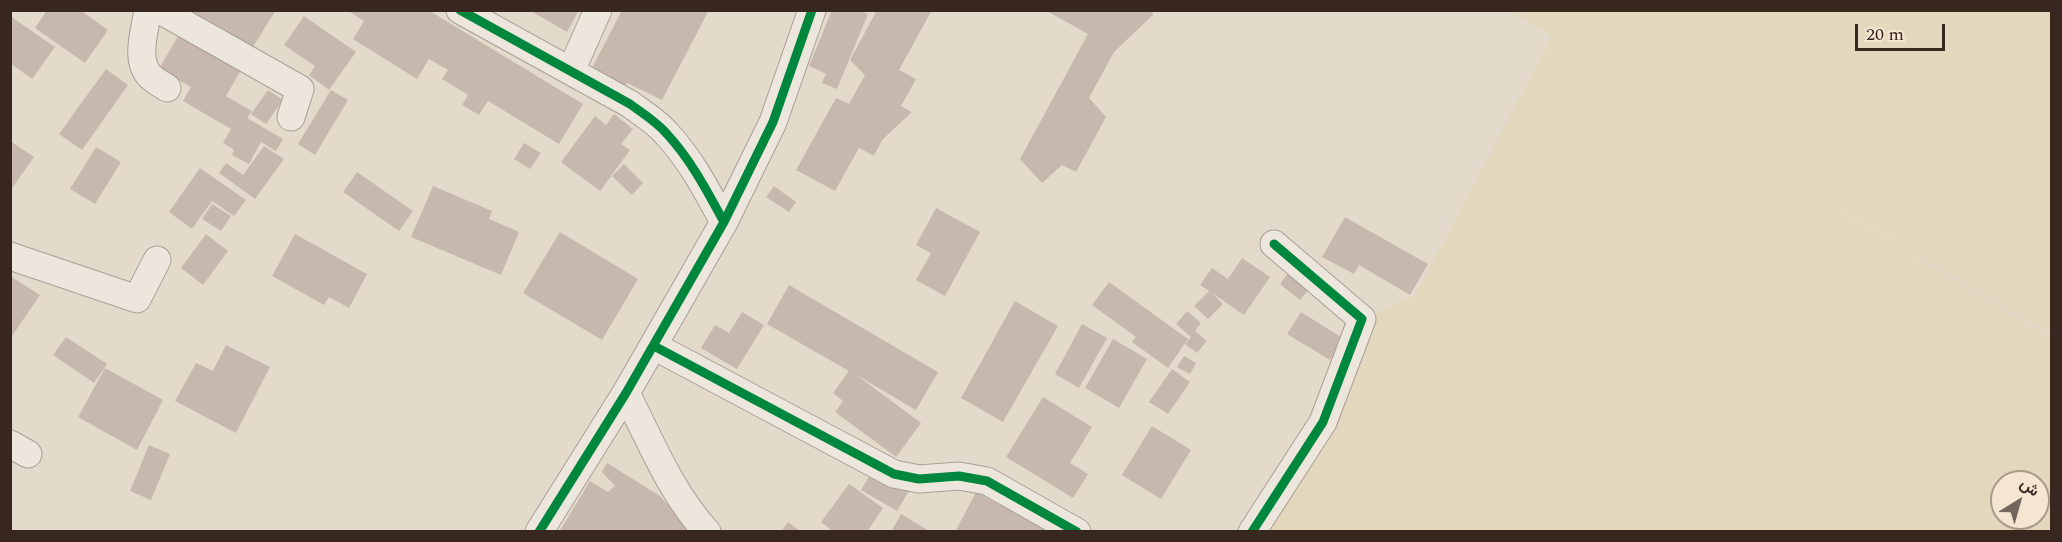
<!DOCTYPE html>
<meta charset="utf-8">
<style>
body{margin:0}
#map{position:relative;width:2062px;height:542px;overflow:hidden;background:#e3dacc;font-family:Spectral,Vazirmatn,serif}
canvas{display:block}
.frame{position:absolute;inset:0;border:12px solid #37271e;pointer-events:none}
.north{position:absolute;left:1990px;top:470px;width:60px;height:60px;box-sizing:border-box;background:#f5e6d2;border:2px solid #a99a8a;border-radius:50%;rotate:37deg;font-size:16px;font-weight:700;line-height:24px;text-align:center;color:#37271e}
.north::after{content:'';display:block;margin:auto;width:21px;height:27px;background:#73665b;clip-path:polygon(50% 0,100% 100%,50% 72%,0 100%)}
.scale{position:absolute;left:1855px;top:24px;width:90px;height:27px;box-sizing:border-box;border:3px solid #37271e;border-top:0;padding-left:8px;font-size:18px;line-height:21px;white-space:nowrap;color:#37271e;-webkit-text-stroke:4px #f5e6d2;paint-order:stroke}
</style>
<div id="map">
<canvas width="2062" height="542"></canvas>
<div class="frame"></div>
<div class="north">ش</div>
<div class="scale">20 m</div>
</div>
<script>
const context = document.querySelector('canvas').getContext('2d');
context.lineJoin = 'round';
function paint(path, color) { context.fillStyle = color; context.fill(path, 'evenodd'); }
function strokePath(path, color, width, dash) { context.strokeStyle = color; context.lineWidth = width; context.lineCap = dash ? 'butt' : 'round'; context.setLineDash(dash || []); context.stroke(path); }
const farmland = new Path2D(`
 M1511,11h540v324l-248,-148 248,151v193l-799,1 110,-213 54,-25 136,-258zM2002,482h36v36h-36z`);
const building = new Path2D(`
 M47,10h33l28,20 -23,33 -50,-35z
 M190,10h86l-25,40z
 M347,10h81l155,94 -24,40 -71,-43 -9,14 -17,-10 6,-10 -26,-16 6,-9 -19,-11 -12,20 -64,-40 11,-18z
 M529,10h50l-12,22z
 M622,10h87l-47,90 -35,-17 -5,9 -33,-18z
 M832,10h27l9,4 -31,75 -15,-6 4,-9 -17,-8z
 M877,10h55l-33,60 17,9 -15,27 11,6 -30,28 -8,16 -15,-8 -24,43 -39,-21 40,-72 13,6 16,-29 -15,-15z
 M1045,10h102l7,4 -40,38 -25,46 17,19 -30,55 -14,-7 -20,18 -22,-24 68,-125z
 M10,16l45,31 -23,32 -22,-16z
 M304,16l52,36 -27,38 -20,-15 6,-9 -31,-21z
 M182,29l62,36 -18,31 26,15 -5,7 36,21 -7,12 -15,-9 -12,22 -17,-9 2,-5 -11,-7 8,-14 -48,-28 8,-14 -32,-18z
 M106,69l22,16 -46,65 -23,-16z
 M268,90l15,10 -17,24 -15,-10z
 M331,90l17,10 -33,55 -17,-11z
 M614,114l19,15 -12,15 9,6 -30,41 -39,-29 34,-46 11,9z
 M10,141l24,16 -24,34z
 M524,143l17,10 -11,16 -16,-10z
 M264,146l20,13 -29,40 -36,-26 7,-10 17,12z
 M96,147l25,15 -26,42 -25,-15z
 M624,164l19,19 -11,12 -20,-19z
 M200,168l46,32 -12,16 -22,-15 -20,28 -23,-17z
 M357,172l56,39 -14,20 -56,-39z
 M433,186l59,25 -3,8 30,13 -18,43 -90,-38z
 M774,186l22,16 -7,10 -23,-15z
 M212,204l19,12 -10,15 -19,-12z
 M936,208l44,24 -35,64 -29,-16 15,-27 -15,-8z
 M1345,217l83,47 -18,31 -51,-30 -5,9 -32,-17z
 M560,232l78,47 -36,61 -79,-47z
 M206,234l22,17 -25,34 -22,-17z
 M295,234l72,40 -18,34 -20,-11 -5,8 -52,-29z
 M1242,258l28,19 -26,38 -32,-22 11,11 -15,15 -14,-13 15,-15 -9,-6 12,-17 16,11z
 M1289,272l20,17 -9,11 -20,-16z
 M10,276l30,19 -30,44z
 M1109,282l79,57 -20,29 -36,-26 4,-5 -44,-32z
 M789,285l149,87 -22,38 -58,-34 63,47 -25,34 -61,-45 8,-11 -10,-8 16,-22 -82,-47z
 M1015,301l43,25 -55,96 -42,-24z
 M1187,311l14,12 -6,8 12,10 -10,12 -12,-9 6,-7 -15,-13z
 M742,312l22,13 -27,44 -36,-21 14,-23 14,8z
 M1301,312l43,27 -14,21 -43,-26z
 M1082,324l25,14 -28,50 -24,-14z
 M66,337l41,27 -13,19 -41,-28z
 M1113,339l34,20 -28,49 -34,-20z
 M226,345l44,22 -34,66 -61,-32 21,-38 17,8z
 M1184,356l12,7 -6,11 -13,-7z
 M105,368l58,32 -26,50 -59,-33z
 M1172,369l18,13 -22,32 -19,-12z
 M1043,397l49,30 -22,36 18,11 -15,24 -67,-41z
 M1152,426l39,24 -30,49 -39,-24z
 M149,445l21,9 -19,46 -21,-9z
 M607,463l53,33 33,36h-134l31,-51 18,11 7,-6 -13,-14z
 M873,470l36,21 -12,20 -36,-21z
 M849,484l34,24 -16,24h-33l-13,-10z
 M976,492l71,38 -1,2h-91z
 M901,514l30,18h-40z
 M788,522l13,10h-20z`);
const street = new Path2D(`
 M148,10c-3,20 -14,51 3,67 4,4 10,7 16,11
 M160,10l140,79 -9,28
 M460,10l170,94c12,9 27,18 37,30 24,26 40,57 57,88
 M571,71l27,-61
 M10,256l127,43 20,-39
 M654,346l240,128 25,5 40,-3 28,5 90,51
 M626,393c24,47 45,100 81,139
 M10,444l18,10
 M539,532l87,-139 98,-171 49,-100 39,-112
 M1252,532l71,-110 39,-103 -88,-75`);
const cycleway = new Path2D(`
 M460,10l170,94c12,9 27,18 37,30 24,26 40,57 57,88
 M654,346l240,128 25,5 40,-3 28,5 90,51
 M539,532l87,-139 98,-171 49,-100 39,-112
 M1252,532l71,-110 39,-103 -88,-75`);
paint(farmland, '#e3d7bd');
paint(building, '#c7b8ad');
strokePath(street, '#a89f95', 29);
strokePath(street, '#ece6dd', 27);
strokePath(cycleway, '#00873e', 9);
</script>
